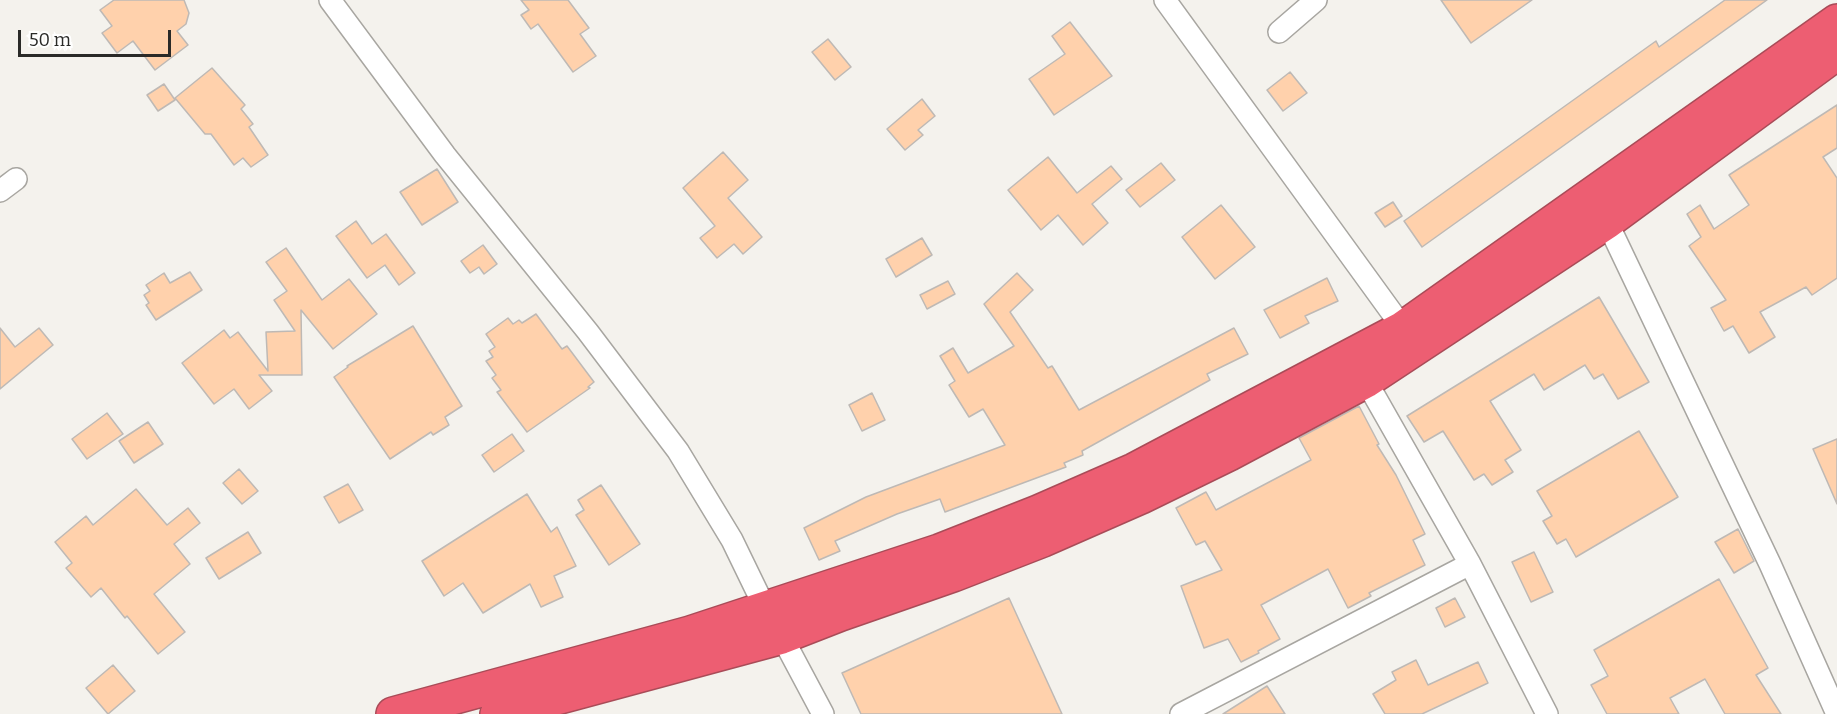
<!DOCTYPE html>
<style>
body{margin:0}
#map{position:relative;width:1837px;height:714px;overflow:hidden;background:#f4f2ed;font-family:Bitter,serif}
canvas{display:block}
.scale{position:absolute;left:18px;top:30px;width:153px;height:27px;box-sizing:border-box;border:3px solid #2a2a28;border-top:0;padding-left:8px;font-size:18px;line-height:21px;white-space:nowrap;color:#2a2a28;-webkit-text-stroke:4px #fff;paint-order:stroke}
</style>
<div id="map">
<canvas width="1837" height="714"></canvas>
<div class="scale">50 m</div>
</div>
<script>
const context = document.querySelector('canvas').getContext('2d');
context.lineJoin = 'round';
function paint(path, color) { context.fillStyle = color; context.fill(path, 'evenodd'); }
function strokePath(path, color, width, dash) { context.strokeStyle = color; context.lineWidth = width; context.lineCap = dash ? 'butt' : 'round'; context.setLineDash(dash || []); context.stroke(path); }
const building = new Path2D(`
 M114,0h70l5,13 -3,11 -9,7 11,14 -33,25 -22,-29 -16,12 -15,-20 10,-7 -12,-16z
 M521,0h47l21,28 -9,6 16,22 -23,16 -35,-48 -7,5 -10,-14 8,-5z
 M1441,0h91l-61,43z
 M1725,0h42l-345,247 -18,-26 252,-180 3,6z
 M1070,22l42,54 -58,39 -25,-36 36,-25 -13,-18z
 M828,39l23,28 -16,13 -23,-28z
 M212,68l33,37 -4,4 12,15 -4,3 19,28 -17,12 -8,-9 -9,7 -23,-31h-6l-30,-36z
 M1290,72l17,21 -24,18 -16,-21z
 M164,84l11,16 -17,11 -11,-16z
 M922,99l13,17 -17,14 5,5 -18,15 -18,-21z
 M1837,105v43l-14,9 14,21v100l-25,17 -6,-8 -46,25 15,25 -26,16 -16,-27 -9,5 -13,-23 15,-8 -37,-54 12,-9 -14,-23 13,-9 14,24 35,-24 -20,-30z
 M723,152l25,28 -20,18 34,39 -19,17 -9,-10 -17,14 -17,-20 15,-12 -32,-38z
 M1048,157l29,36 34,-27 11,13 -30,25 16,19 -25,22 -25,-30 -17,15 -33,-40z
 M1161,163l14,17 -35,27 -14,-17z
 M437,169l21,33 -36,23 -22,-33z
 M1393,202l9,14 -17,11 -10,-14z
 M1221,205l34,42 -40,32 -33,-42z
 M356,221l16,23 14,-10 29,39 -16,12 -14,-20 -18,13 -31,-42z
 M922,238l10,17 -36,22 -10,-18z
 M483,245l14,19 -13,10 -5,-7 -9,6 -9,-12z
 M286,248l36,52 27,-21 28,35 -44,35 -32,-39 1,65h-43l13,16 -23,18 -15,-20 -20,15 -32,-41 42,-33 6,8 8,-6 30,39 -2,-39 29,-1 -21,-31 13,-9 -21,-29z
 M190,272l12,18 -46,30 -10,-15 3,-2 -5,-8 6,-4 -4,-6 18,-12 6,10z
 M1017,273l16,17 -23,22 38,56 4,-2 27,44 155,-82 14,26 -41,20 3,6 -128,71 1,4 -19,8 2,4 -121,45 -5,-13 -43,15 -62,27 5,10 -21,9 -15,-32 62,-31 139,-52 -22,-36 -14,8 -20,-32 6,-4 -15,-25 13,-8 15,25 46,-27 -30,-42z
 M1327,278l11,23 -33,15 4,7 -29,15 -16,-28z
 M948,281l7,13 -28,15 -7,-14z
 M1599,297l50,85 -31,17 -15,-25 -9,5 -9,-14 -41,25 -10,-16 -44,27 31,49 -16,10 8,12 -21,13 -8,-11 -10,6 -31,-49 -19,11 -17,-26z
 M536,314l26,35 5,-3 27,36 -6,5 2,1 -63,44 -30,-40 4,-2 -9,-12 4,-3 -10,-14 7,-4 -4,-6 6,-4 -9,-13 22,-16 5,6 6,-4 3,3z
 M413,326l49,80 -17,11 4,8 -16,10 -2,-3 -41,27 -56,-82 14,-10 -1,-1z
 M0,328l15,19 24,-19 14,17 -53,44z
 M872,393l13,27 -23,11 -13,-26z
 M1359,406l20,38 -2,1 19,30 29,59 -12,6 12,25 -56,28 2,3 -23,12 -20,-39 -67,36 19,34 -22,12 1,2 -18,9 -13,-23 -24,9 -23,-62 41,-16 -17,-29 -9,4 -20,-37 30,-16 10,18 95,-50 -12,-22z
 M107,413l16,21 -36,25 -15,-20z
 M148,422l15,22 -29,19 -15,-22z
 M1639,431l39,66 -102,60 -10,-18 -9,5 -14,-23 9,-5 -15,-25z
 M512,434l12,17 -30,21 -12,-17z
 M1837,439v65l-24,-55z
 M239,469l19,22 -16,13 -19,-21z
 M348,484l15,26 -24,13 -15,-26z
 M601,485l39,59 -31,21 -33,-50 8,-5 -6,-10z
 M136,489l31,36 21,-17 12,15 -26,21 16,20 -36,30 31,38 -27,22 -31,-38 -2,2 -24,-30 -10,9 -25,-29 6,-5 -17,-21 31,-26 7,9z
 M527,494l24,38 6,-5 19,39 -22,10 9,21 -22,10 -11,-23 -47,29 -20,-30 -19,13 -22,-35z
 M1738,529l16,32 -20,12 -19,-31z
 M248,532l13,21 -42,26 -13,-21z
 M1534,552l19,40 -22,10 -19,-40z
 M1719,579l49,89 -12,7 25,39h-56l-20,-35 -35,19 9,16h-72l-16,-29 17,-9 -14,-26z
 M1009,598l53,116h-201l-19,-41z
 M1455,598l10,19 -20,10 -9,-19z
 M1416,660l12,25 50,-23 10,21 -66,31h-37l-12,-20 23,-14 -4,-8z
 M113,665l22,26 -27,23 -22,-26z
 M1267,686l18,28h-62z`);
const street = new Path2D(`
 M330,0l115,155 143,177 90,119 54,89 33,68
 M1165,0l238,328
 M1279,32l37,-32
 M0,191l16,-12
 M1607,222l163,342 67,150
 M1366,381l104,183 77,150
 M782,637l41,77
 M1181,714l289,-150`);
const highway = new Path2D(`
 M393,714l297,-81 249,-82 99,-39 96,-42 269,-142 434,-307
 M497,714l285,-77 59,-23 112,-39 90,-35 98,-43 88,-43 137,-73 241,-159 230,-169`);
paint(building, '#ffd1ac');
strokePath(building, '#beb9b5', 1.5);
strokePath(street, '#a8a6a1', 24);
strokePath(highway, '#a94c58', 36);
strokePath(street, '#fff', 21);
strokePath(highway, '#ed5e72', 33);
</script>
